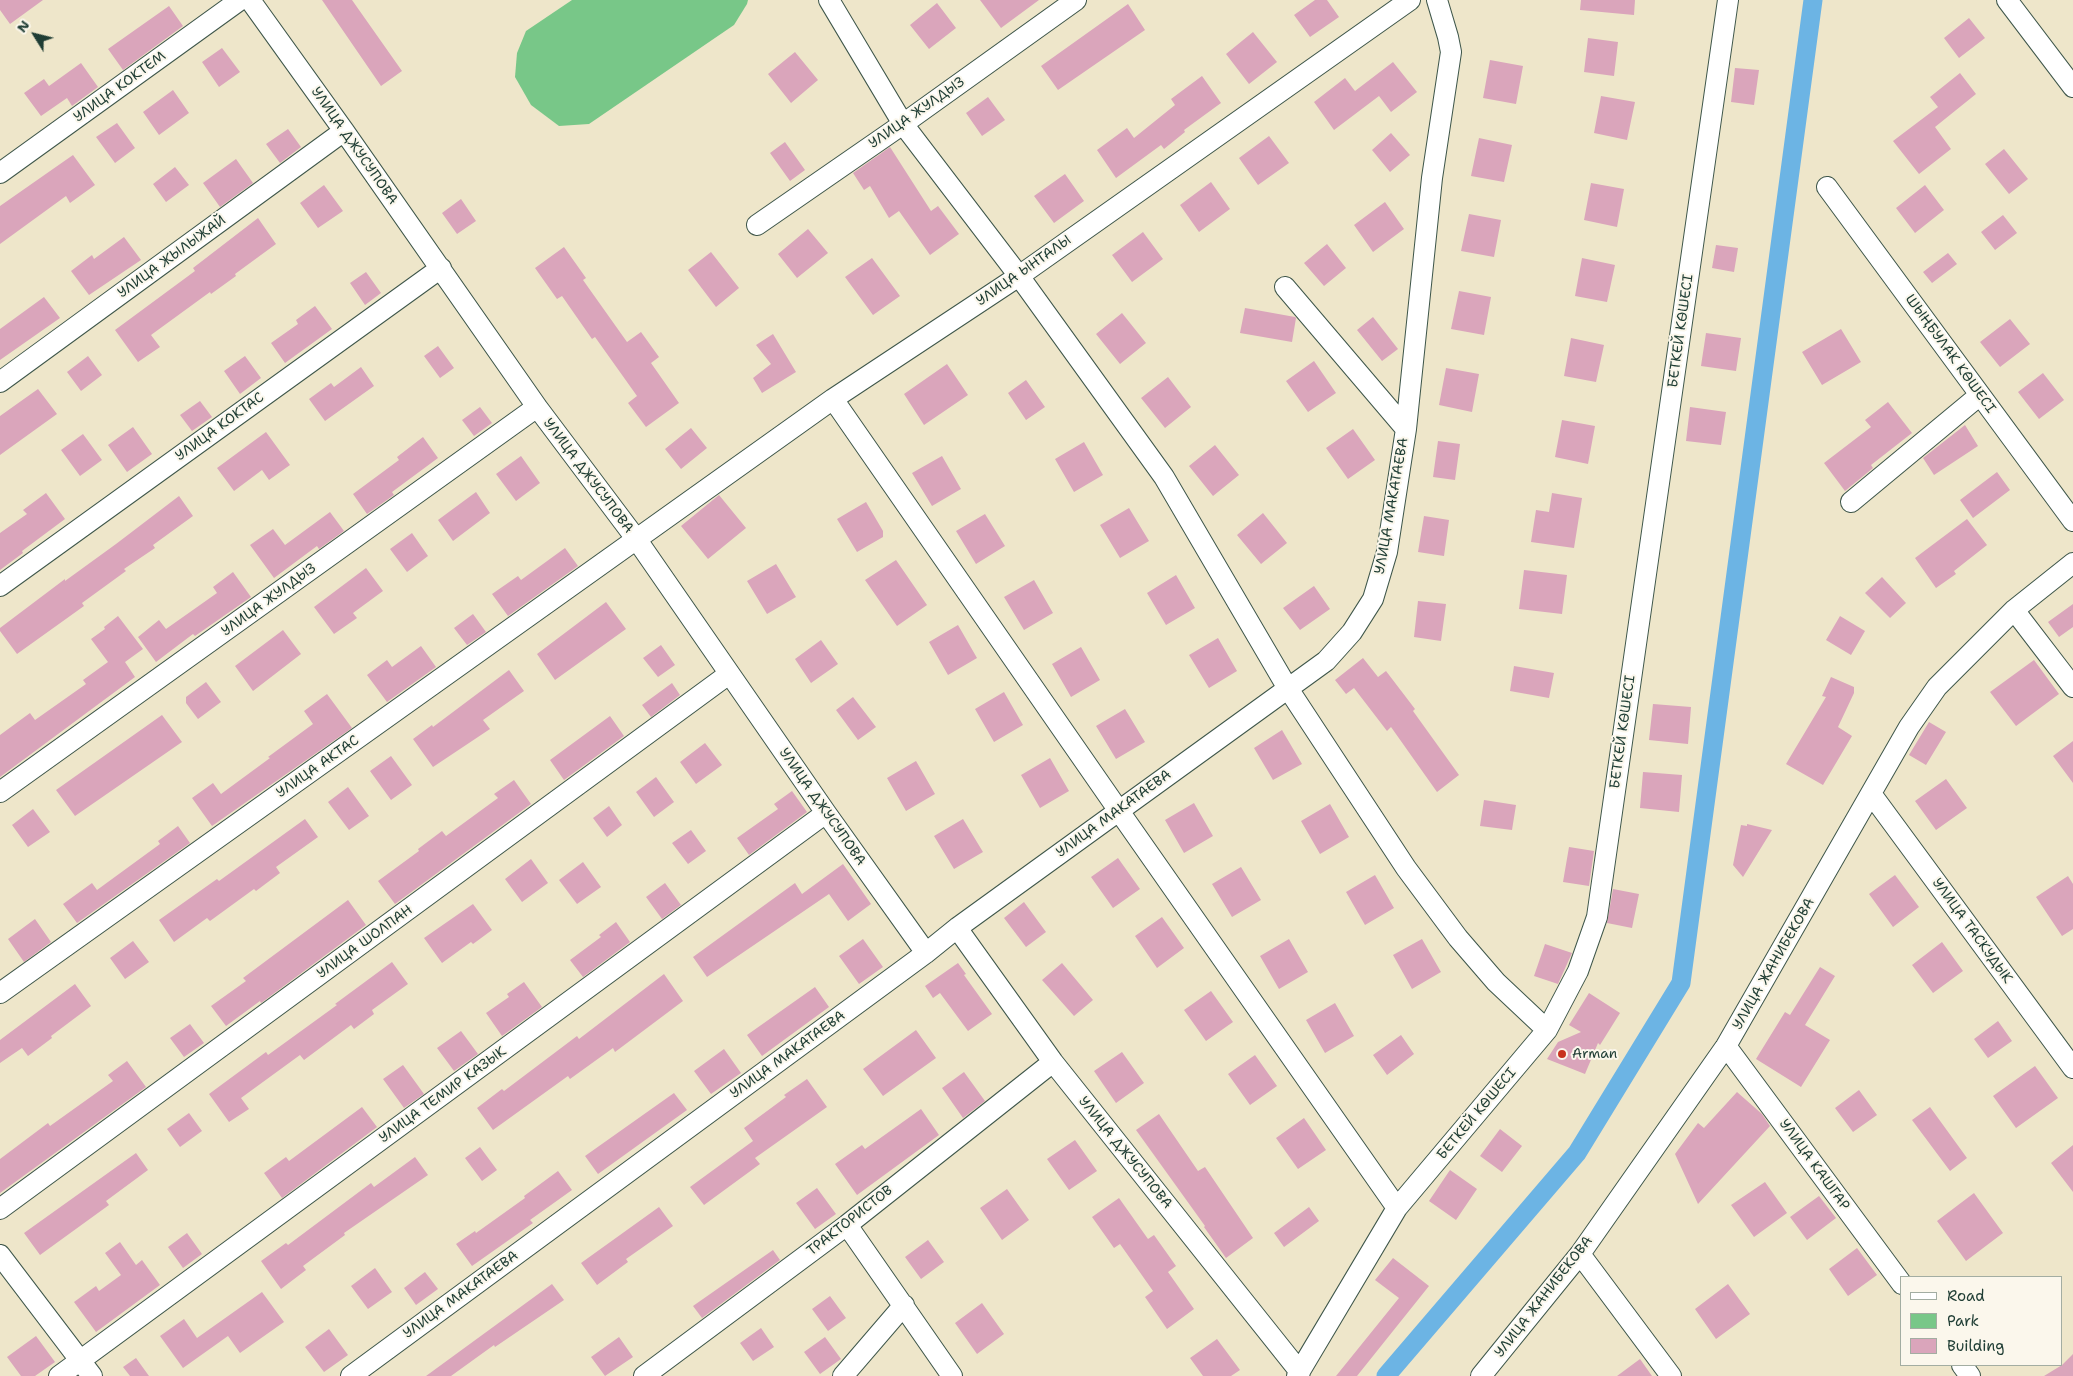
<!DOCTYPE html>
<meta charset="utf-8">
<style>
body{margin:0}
#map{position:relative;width:2073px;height:1376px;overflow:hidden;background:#eee6ca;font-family:"Shantell Sans",sans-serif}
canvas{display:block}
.legend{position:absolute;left:1900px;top:1276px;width:162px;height:90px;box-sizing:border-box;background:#fbf7ec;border:1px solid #a3ada2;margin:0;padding:6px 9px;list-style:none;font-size:15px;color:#1f3d34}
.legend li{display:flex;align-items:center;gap:10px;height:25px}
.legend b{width:25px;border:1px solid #a3ada2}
.north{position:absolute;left:10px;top:10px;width:50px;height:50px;-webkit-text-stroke:4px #fbf7ec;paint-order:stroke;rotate:306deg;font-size:14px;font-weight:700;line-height:20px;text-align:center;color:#1f3d34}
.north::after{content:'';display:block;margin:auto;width:18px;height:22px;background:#1f3d34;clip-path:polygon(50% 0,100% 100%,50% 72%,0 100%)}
</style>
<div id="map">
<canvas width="2073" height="1376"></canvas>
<ul class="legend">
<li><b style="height:6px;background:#fff"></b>Road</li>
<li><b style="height:14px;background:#78c788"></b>Park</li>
<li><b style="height:14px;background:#daa5bb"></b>Building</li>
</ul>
<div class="north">N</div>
</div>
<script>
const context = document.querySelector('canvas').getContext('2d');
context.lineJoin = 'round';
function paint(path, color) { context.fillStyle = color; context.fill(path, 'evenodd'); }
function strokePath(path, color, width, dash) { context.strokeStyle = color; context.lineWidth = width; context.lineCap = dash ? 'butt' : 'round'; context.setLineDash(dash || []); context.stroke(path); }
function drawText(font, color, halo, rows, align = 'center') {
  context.font = font + ' "Shantell Sans",sans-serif'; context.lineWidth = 4; context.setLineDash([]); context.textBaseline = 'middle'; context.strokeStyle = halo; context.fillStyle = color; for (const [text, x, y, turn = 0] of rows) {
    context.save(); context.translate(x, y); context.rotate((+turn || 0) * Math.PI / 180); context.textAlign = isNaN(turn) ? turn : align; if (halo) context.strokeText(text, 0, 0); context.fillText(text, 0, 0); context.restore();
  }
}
const green = new Path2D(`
 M572,0h176l-1,4 -13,21 -145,99 -30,2 -28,-21 -16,-28 2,-24 9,-22z`);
const canal = new Path2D(`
 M1386,1376l191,-223 104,-170 132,-983`);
const building = new Path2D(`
 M0,0h43l-33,24 -10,-14z
 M322,0h30l50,71 -21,15z
 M980,0h59l-38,28z
 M1315,0h12l12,17 -29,20 -16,-22z
 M1581,0h54l-1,15 -54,-5z
 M937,3l19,25 -27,21 -19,-24z
 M1128,4l17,26 -87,60 -17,-24z
 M169,6l14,20 -60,44 -15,-21z
 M1969,18l16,20 -26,20 -15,-20z
 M1253,32l24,30 -28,22 -23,-30z
 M1588,38l30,4 -4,34 -30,-4z
 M222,48l18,24 -21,15 -17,-25z
 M795,52l23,28 -27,23 -23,-29z
 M1490,60l33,6 -7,38 -33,-6z
 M1393,62l24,30 -26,20 -12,-16 -45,34 -20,-28 31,-24 10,13z
 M81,63l17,24 -26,19 -5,-8 -26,18 -17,-23 20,-14 5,7z
 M1735,68l24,2 -5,35 -23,-3z
 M1960,73l16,21 -41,33 16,22 -32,25 -26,-33 45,-34 -8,-10z
 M1202,76l19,27 -37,27 1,2 -21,17 -3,-4 -45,33 -19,-28 30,-22 7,10 41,-33 -4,-6z
 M173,90l16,23 -30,22 -16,-23z
 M1601,96l34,6 -8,38 -33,-7z
 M988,97l17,23 -23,16 -16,-23z
 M117,123l18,25 -20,15 -19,-26z
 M288,129l13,18 -21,16 -14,-19z
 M1391,133l19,22 -20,17 -18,-22z
 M1269,136l20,27 -31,22 -19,-27z
 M1479,138l33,7 -8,37 -33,-6z
 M785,142l20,28 -15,11 -20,-28z
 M890,147l41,64 7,-5 21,28 -29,21 -31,-44 -10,7 -19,-32 -6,4 -11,-17z
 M2004,149l24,30 -19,15 -24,-30z
 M73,155l22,30 -25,18 -4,-7 -66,48v-38z
 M236,159l17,24 -33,24 -17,-24z
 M175,167l14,18 -23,17 -13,-18z
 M1065,174l19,27 -30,22 -20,-27z
 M1211,182l19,27 -31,23 -19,-27z
 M1591,183l33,6 -7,38 -33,-7z
 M324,185l19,26 -25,17 -18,-25z
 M1925,185l19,25 -29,23 -19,-25z
 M461,199l15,22 -19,13 -15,-21z
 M1385,202l19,27 -31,23 -19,-27z
 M1469,214l32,6 -7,37 -33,-6z
 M2003,215l14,18 -22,17 -14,-18z
 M258,218l18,26 -41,30 1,2 -25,18 -1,-2 -59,43 9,12 -22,15 -23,-32 80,-59 -2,-3z
 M808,229l20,24 -31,25 -19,-24z
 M1143,232l20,27 -31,23 -20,-27z
 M124,237l17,23 -52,35 -18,-24 21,-16 2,4z
 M1327,244l19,24 -22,18 -20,-23z
 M1716,245l22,3 -4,24 -22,-4z
 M564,247l22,31 -3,2 44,62 14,-10 18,25 -8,6 28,40 -33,24 -18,-24 9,-7 -42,-59 -3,2 -30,-43 -5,3 -22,-31z
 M711,252l28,36 -23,19 -28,-37z
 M1948,253l9,11 -25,19 -9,-11z
 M872,258l28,38 -27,19 -28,-38z
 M1582,258l33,7 -8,37 -32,-6z
 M366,272l15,21 -16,12 -15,-22z
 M1459,291l32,6 -7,38 -33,-6z
 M44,297l16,21 -60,42v-31z
 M315,306l17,23 -47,34 -14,-20 27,-19 -2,-4z
 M1245,308l50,9 1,1 -4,24 -52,-9z
 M1122,313l24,30 -26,21 -24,-30z
 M1373,317l25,32 -16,12 -25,-31z
 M2010,319l20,25 -30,23 -20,-25z
 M1841,329l20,33 -39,23 -20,-33z
 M1706,333l35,5 -5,33 -35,-5z
 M773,334l23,38 -34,21 -9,-15 18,-14 -15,-19z
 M1571,338l33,7 -8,37 -32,-6z
 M438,346l16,22 -14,10 -16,-22z
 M88,356l14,19 -21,16 -14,-19z
 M245,356l16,22 -21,16 -16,-23z
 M1314,361l22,32 -28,19 -22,-31z
 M947,364l21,31 -44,30 -20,-31z
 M361,367l13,19 -49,35 -16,-22 22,-16 3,4z
 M1446,368l33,6 -7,38 -33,-7z
 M2043,373l21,27 -25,19 -21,-27z
 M1168,377l23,30 -26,21 -24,-30z
 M1026,380l19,27 -19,13 -18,-27z
 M38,389l19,25 -57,41v-39z
 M200,401l12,16 -20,14 -12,-16z
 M1888,402l24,31 -41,32 2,3 -28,23 -21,-28 47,-36 -6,-7z
 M480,407l12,16 -18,13 -12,-16z
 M1690,407l36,5 -5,33 -35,-4z
 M1562,420l33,6 -7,38 -33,-7z
 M1965,425l13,21 -44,29 -11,-17z
 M133,427l19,27 -25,18 -19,-27z
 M691,428l16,20 -26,21 -16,-20z
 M1353,429l22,31 -27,19 -22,-31z
 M266,432l24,33 -21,15 -7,-10 -28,21 -17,-23z
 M83,434l19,26 -22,16 -19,-26z
 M423,437l15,21 -46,34 2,3 -27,19 -14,-20 46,-34 -2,-3z
 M1438,441l22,3 -5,36 -22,-3z
 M1084,442l19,33 -29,17 -19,-33z
 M1215,445l24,30 -26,21 -24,-30z
 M521,456l19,27 -24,18 -20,-27z
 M942,456l19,33 -29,17 -20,-33z
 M1997,472l13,18 -37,28 -13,-18z
 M476,492l14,21 -37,28 -15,-21z
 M46,493l19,26 -43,32 1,2 -23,17v-37l27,-19 -4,-4z
 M1552,493l30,5 -8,50 -43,-6 5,-32 13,2z
 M719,495l27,33 -38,31 -27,-33z
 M179,496l14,20 -40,29 2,3 -31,21 2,2 -44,32 2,3 -67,48 -17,-23v-3l65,-49v2l51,-37z
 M866,502l17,29v6l-26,15 -20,-33z
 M1129,508l20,33 -29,17 -20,-33z
 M330,512l14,19 -25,18 -2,-3 -43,32 -24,-33 23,-16 12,16z
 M1263,513l24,30 -26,21 -24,-29z
 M985,514l20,32 -29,18 -20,-33z
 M1424,516l25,4 -5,36 -26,-4z
 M1967,519l20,26 -33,26 2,3 -20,14 -21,-30z
 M412,533l16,23 -21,16 -17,-23z
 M565,548l13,18 -70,50 -16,-22 26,-18 3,4z
 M896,560l31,45 -30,21 -32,-46z
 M776,564l20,33 -29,17 -20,-33z
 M366,568l17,23 -30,22 4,5 -23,16 -20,-27z
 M1524,570l43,5 -5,39 -43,-5z
 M233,572l18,25 -56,39 -2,-2 -37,28 -18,-25 21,-17 7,9 51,-36 -4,-6z
 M1176,575l19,33 -29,17 -19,-32z
 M1882,577l24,26 -16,15 -25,-25z
 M1034,580l19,33 -29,17 -20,-33z
 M1314,586l16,23 -30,21 -17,-22z
 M1418,601l28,3 -5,37 -27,-4z
 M606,602l20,27 -71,51 -18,-26z
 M2073,604v23l-14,10 -11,-15z
 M473,614l13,18 -19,13 -13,-17z
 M118,616l25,33 -18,13 10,15 -135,100v-42l30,-22 5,7 51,-36 -3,-4 25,-18 -17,-23 14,-10 -1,-2z
 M1840,616l25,15 -14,24 -25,-15z
 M958,625l19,33 -29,17 -19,-33z
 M283,630l18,24 -48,37 -18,-25z
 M1218,638l19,33 -28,17 -20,-33z
 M821,640l17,24 -27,19 -16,-24z
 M661,645l14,20 -17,12 -15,-19z
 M421,646l15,21 -49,35 -20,-27 20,-15 5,7z
 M1081,647l19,33 -29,17 -19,-33z
 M1363,658l15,19 8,-6 29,38 -2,2 46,64 -22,17 -46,-65 -4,4 -33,-43 -8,6 -11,-14z
 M2034,660l25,34 -43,32 -26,-34z
 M1514,666l40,7 -5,25 -39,-7z
 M509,670l15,21 -41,29 7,9 -57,38 -20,-28 19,-14 1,2z
 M1831,677l23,10v6l-16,34 14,9 -29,49 -37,-21 40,-67 -4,-1z
 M206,682l15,20 -23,17 -12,-16v-6z
 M672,683l8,12 -29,22 -9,-12z
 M1004,692l19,33 -29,17 -19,-33z
 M327,694l25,34 -140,98 -20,-28 21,-15 8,11 49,-36 -2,-1 45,-33 -9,-13z
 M853,697l23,30 -18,13 -22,-30z
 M1653,704l38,3 -3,37 -39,-4z
 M1125,709l20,33 -29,17 -20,-33z
 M162,715l20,27 -107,74 -19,-26z
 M610,716l14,20 -60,44 -14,-20z
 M1929,722l17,10 -20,33 -17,-10z
 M1282,730l20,34 -29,16 -19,-32z
 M2073,741v42l-20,-27z
 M705,743l17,22 -26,19 -16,-22z
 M391,756l21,29 -21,15 -21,-29z
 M1050,758l19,33 -29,17 -19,-33z
 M916,761l19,33 -29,17 -19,-33z
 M1643,772l39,3 -3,37 -39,-4z
 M656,777l18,25 -20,15 -18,-25z
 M1946,779l21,29 -31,22 -21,-29z
 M514,780l17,24 -136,100 -17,-23 41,-30 -1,-2 24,-18 4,5 52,-38 -4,-4z
 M348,787l21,29 -20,14 -21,-28z
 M792,791l15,21 -58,43 -12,-17 41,-29 -4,-5z
 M1484,800l32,5 -4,25 -32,-4z
 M1194,803l19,33 -29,17 -19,-33z
 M1330,804l19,33 -29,17 -19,-33z
 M609,806l13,19 -15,12 -14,-19z
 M33,809l17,23 -22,15 -16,-22z
 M305,819l13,18 -42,30 4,6 -24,18 -2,-2 -44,32 -3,-3 -33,24 -15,-22 58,-41 2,2z
 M963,819l20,33 -29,17 -20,-33z
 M1747,824l25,6 -29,47 -10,-12 8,-40 6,1z
 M178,826l12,17 -113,80 -14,-19 29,-21 5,7 63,-46 -2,-3z
 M691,830l15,21 -18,13 -16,-21z
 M1569,847l25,4 -5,35 -26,-4z
 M1118,858l22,31 -27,19 -22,-31z
 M531,859l17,24 -26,19 -17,-23z
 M583,862l18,25 -24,17 -18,-24z
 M843,864l28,40 -23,17 -19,-27 -122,83 -14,-20 102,-74 7,11z
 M1241,867l20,33 -29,17 -20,-33z
 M1375,875l19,33 -29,17 -19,-33z
 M1895,875l24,32 -26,20 -24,-33z
 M2068,876l5,8v45l-11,7 -26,-39z
 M665,883l16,22 -19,14 -16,-22z
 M1613,889l26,5 -7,34 -25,-5z
 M348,900l18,25 -105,78 -1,-2 -34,25 -15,-20 35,-25 -3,-3z
 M1024,902l22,30 -20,15 -22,-29z
 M473,904l19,26 -19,14 -2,-2 -29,21 -18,-25z
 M1162,917l22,31 -27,20 -22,-32z
 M35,919l16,23 -27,20 -16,-23z
 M616,922l14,20 -47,35 -13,-17 31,-23 -2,-2z
 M863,939l20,28 -24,17 -20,-28z
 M1289,939l19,33 -29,17 -19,-33z
 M1422,939l19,33 -29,17 -19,-34z
 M133,941l16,21 -24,17 -15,-21z
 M1942,942l21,29 -30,22 -21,-28z
 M1545,944l27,9 -14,31 -24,-8z
 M392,962l16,22 -36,26 2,4 -20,15 -3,-4 -47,35 -4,-5 -59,43 8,11 -20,13 -20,-28 57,-42 2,3 69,-50 -2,-1z
 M958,963l8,11 -2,1 28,39 -24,17 -28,-38 -7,5 -8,-12z
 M1062,963l31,37 -19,16 -32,-36z
 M1820,967l15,9 -30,49 25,15 -29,47 -45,-28 29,-47 5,3z
 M664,974l19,27 -68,51 -2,-4 -43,31 -2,-3 -75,54 -16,-22 25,-19 2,2 73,-55 2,3z
 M524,982l18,25 -40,29 -16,-23 23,-16 -2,-3z
 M75,984l16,22 -40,30 1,2 -24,18 -6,-8 -22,15v-23z
 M815,987l14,20 -67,49 -15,-21z
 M1211,991l22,31 -27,19 -22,-31z
 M1589,993l31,20 -20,32 -2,-2 -13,31 -38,-15 11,-17 23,-10 -12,-7z
 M1335,1003l19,33 -29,17 -19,-33z
 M1998,1021l14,20 -24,17 -14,-19z
 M190,1024l14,19 -20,14 -14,-19z
 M916,1030l20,28 -53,38 -20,-27z
 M461,1031l17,23 -24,17 -17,-23z
 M1401,1035l13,19 -27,21 -14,-20z
 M724,1049l17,24 -30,21 -17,-23z
 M1122,1052l22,31 -28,20 -22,-32z
 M1255,1055l22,31 -27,19 -22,-31z
 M127,1061l19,26 -146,106v-34l48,-36 2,3 63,-45 -5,-6z
 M403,1065l21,29 -20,14 -21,-29z
 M2035,1066l23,32 -42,30 -23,-32z
 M964,1072l21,29 -22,17 -21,-30z
 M807,1079l20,28 -72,51 5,6 -56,41 -14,-18 63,-46 -9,-13 42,-31 -2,-2z
 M1859,1090l18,25 -24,17 -18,-24z
 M1737,1092l25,22 8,12 -72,78 -23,-50 23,-31 6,5z
 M674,1093l13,17 -89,64 -13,-18z
 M362,1107l15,20 -95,71 -18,-25 22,-16 3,4z
 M1930,1107l37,51 -17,13 -38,-51z
 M921,1109l18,26 -82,60 -22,-31 27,-19 3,4z
 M189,1113l13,18 -22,16 -13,-18z
 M1159,1114l39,57 7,-4 48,71 -27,20 -22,-31 1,-1 -69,-96z
 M1304,1118l22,32 -28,19 -22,-31z
 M1500,1129l22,17 -20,26 -22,-16z
 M1075,1140l22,31 -28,19 -22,-31z
 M2073,1145v47l-22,-29z
 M480,1147l17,23 -15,11 -17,-23z
 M136,1153l12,17 -42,31 3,4 -69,50 -16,-22z
 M415,1157l13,18 -84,58 1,2 -42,31 3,4 -25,19 -20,-28 25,-18 2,2 83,-62 3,4z
 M1450,1170l27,19 -21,31 -27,-19z
 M558,1171l14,19 -42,30 3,3 -61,43 -16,-22 19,-13 1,2 49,-35 -1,-2z
 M1765,1182l22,31 -33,24 -23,-32z
 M817,1188l19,26 -21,15 -19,-26z
 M1007,1189l22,31 -27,20 -22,-32z
 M1974,1193l29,40 -37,28 -29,-40z
 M1819,1196l17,22 -29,22 -17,-23z
 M1119,1198l29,41 6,-4 22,31 -8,6 26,37 -27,20 -22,-32 8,-6 -33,-47 -6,4 -22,-31z
 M659,1207l14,19 -47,33 2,3 -31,23 -16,-22z
 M1309,1207l10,14 -35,26 -10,-14z
 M187,1233l15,21 -19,14 -15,-21z
 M928,1240l16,22 -23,17 -16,-22z
 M120,1242l16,23 6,-5 18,25 -64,47 -22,-30 22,-16 3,5 22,-16 -16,-22z
 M1857,1248l20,27 -29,21 -19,-27z
 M773,1250l7,10 -78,58 -9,-12z
 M1393,1258l36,28 -72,90h-21l63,-78 -24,-18z
 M375,1268l17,24 -24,17 -17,-23z
 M425,1272l13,17 -22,16 -12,-17z
 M552,1284l12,16 -69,47 -1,-2 -43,31h-25z
 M1728,1284l22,30 -34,25 -21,-30z
 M262,1292l22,30 -44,31 -12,-17 -45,32 -23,-32 24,-17 13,19z
 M830,1296l16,22 -18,13 -16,-22z
 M982,1303l22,31 -27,20 -22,-31z
 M761,1328l13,19 -21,14 -13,-18z
 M329,1329l19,26 -24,17 -19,-25z
 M36,1336l19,26 -20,14h-14l-14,-19z
 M619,1337l14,20 -28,19 -14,-19z
 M825,1337l16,22 -21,15 -16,-22z
 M1217,1339l23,31 -9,6h-28l-13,-18z
 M2073,1354v22h-29l18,-11z
 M136,1358l13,18h-19l-7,-9z
 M1640,1359l12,17h-35z`);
const minor = new Path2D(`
 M250,0l94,131 193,276 100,133 189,273 100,140
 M829,0l74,124 116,152 145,201 123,210 119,181 52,70 38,44 51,48
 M2007,0l66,87
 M0,173l240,-173
 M1827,187l246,334
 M757,225l146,-101 173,-124
 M1285,287l121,142
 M0,382l344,-251
 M833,399l286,412 278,397
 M1851,502l129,-107
 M0,586l441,-318
 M2014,610l59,77
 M0,792l537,-385
 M1872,795l201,273
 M957,928l96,134 247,310
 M0,993l833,-594 186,-123 391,-276
 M1726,1046l176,238
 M0,1209l729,-535
 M847,1225l105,151
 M1580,1254l91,122
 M0,1255l92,121
 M1962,1365l8,11
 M59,1376l767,-563
 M351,1376l575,-423 31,-25 369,-267 26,-29 21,-33 14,-47 19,-123 26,-251 19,-126 -3,-15 -11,-37
 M644,1376l203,-151 206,-163
 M843,1376l61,-71
 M1297,1376l100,-168 150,-178 31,-59 19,-54 131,-917
 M1481,1376l99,-122 146,-208 183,-319 28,-40 77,-77 59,-47`);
const markers = [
 [1562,1054,5,"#c8321e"]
];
const streetNames = [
 ["УЛИЦА КОКТЕМ",120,87,-36],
 ["УЛИЦА ЖУЛДЫЗ",917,113,-35],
 ["УЛИЦА ДЖУСУПОВА",354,146,55],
 ["УЛИЦА ЖЫЛЫЖАЙ",172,257,-36],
 ["УЛИЦА ЫНТАЛЫ",1024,271,-35],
 ["БЕТКЕЙ КӨШЕСІ",1681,331,-82],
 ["ШЫҢБУЛАК КӨШЕСІ",1950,354,54],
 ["УЛИЦА КОКТАС",220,427,-36],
 ["УЛИЦА ДЖУСУПОВА",588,476,53],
 ["УЛИЦА МАКАТАЕВА",1392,506,-80],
 ["УЛИЦА ЖУЛДЫЗ",269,600,-36],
 ["БЕТКЕЙ КӨШЕСІ",1623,732,-82],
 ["УЛИЦА АКТАС",318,767,-35],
 ["УЛИЦА ДЖУСУПОВА",822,807,55],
 ["УЛИЦА МАКАТАЕВА",1114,814,-36],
 ["УЛИЦА ТАСКУДЫК",1972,931,54],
 ["УЛИЦА ШОЛПАН",365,942,-36],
 ["УЛИЦА ЖАНИБЕКОВА",1774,964,-60],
 ["УЛИЦА МАКАТАЕВА",788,1055,-36],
 ["УЛИЦА ТЕМИР КАЗЫК",443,1095,-36],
 ["БЕТКЕЙ КӨШЕСІ",1477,1114,-50],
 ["УЛИЦА ДЖУСУПОВА",1125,1153,51],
 ["УЛИЦА КАШГАР",1814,1165,54],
 ["ТРАКТОРИСТОВ",850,1221,-38],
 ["УЛИЦА МАКАТАЕВА",461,1295,-36],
 ["УЛИЦА ЖАНИБЕКОВА",1544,1297,-52]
];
const poiNames = [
 ["Arman",1572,1054]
];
paint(green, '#78c788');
strokePath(canal, '#6cb4e4', 19);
paint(building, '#daa5bb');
strokePath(minor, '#3e564a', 22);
strokePath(minor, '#fff', 20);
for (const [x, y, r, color] of markers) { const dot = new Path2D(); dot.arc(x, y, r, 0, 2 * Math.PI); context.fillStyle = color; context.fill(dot); strokePath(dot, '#fbf7ec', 2); }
drawText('14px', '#1f3d34', '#fbf7ec', streetNames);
drawText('14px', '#1f3d34', '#fbf7ec', poiNames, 'left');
</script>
